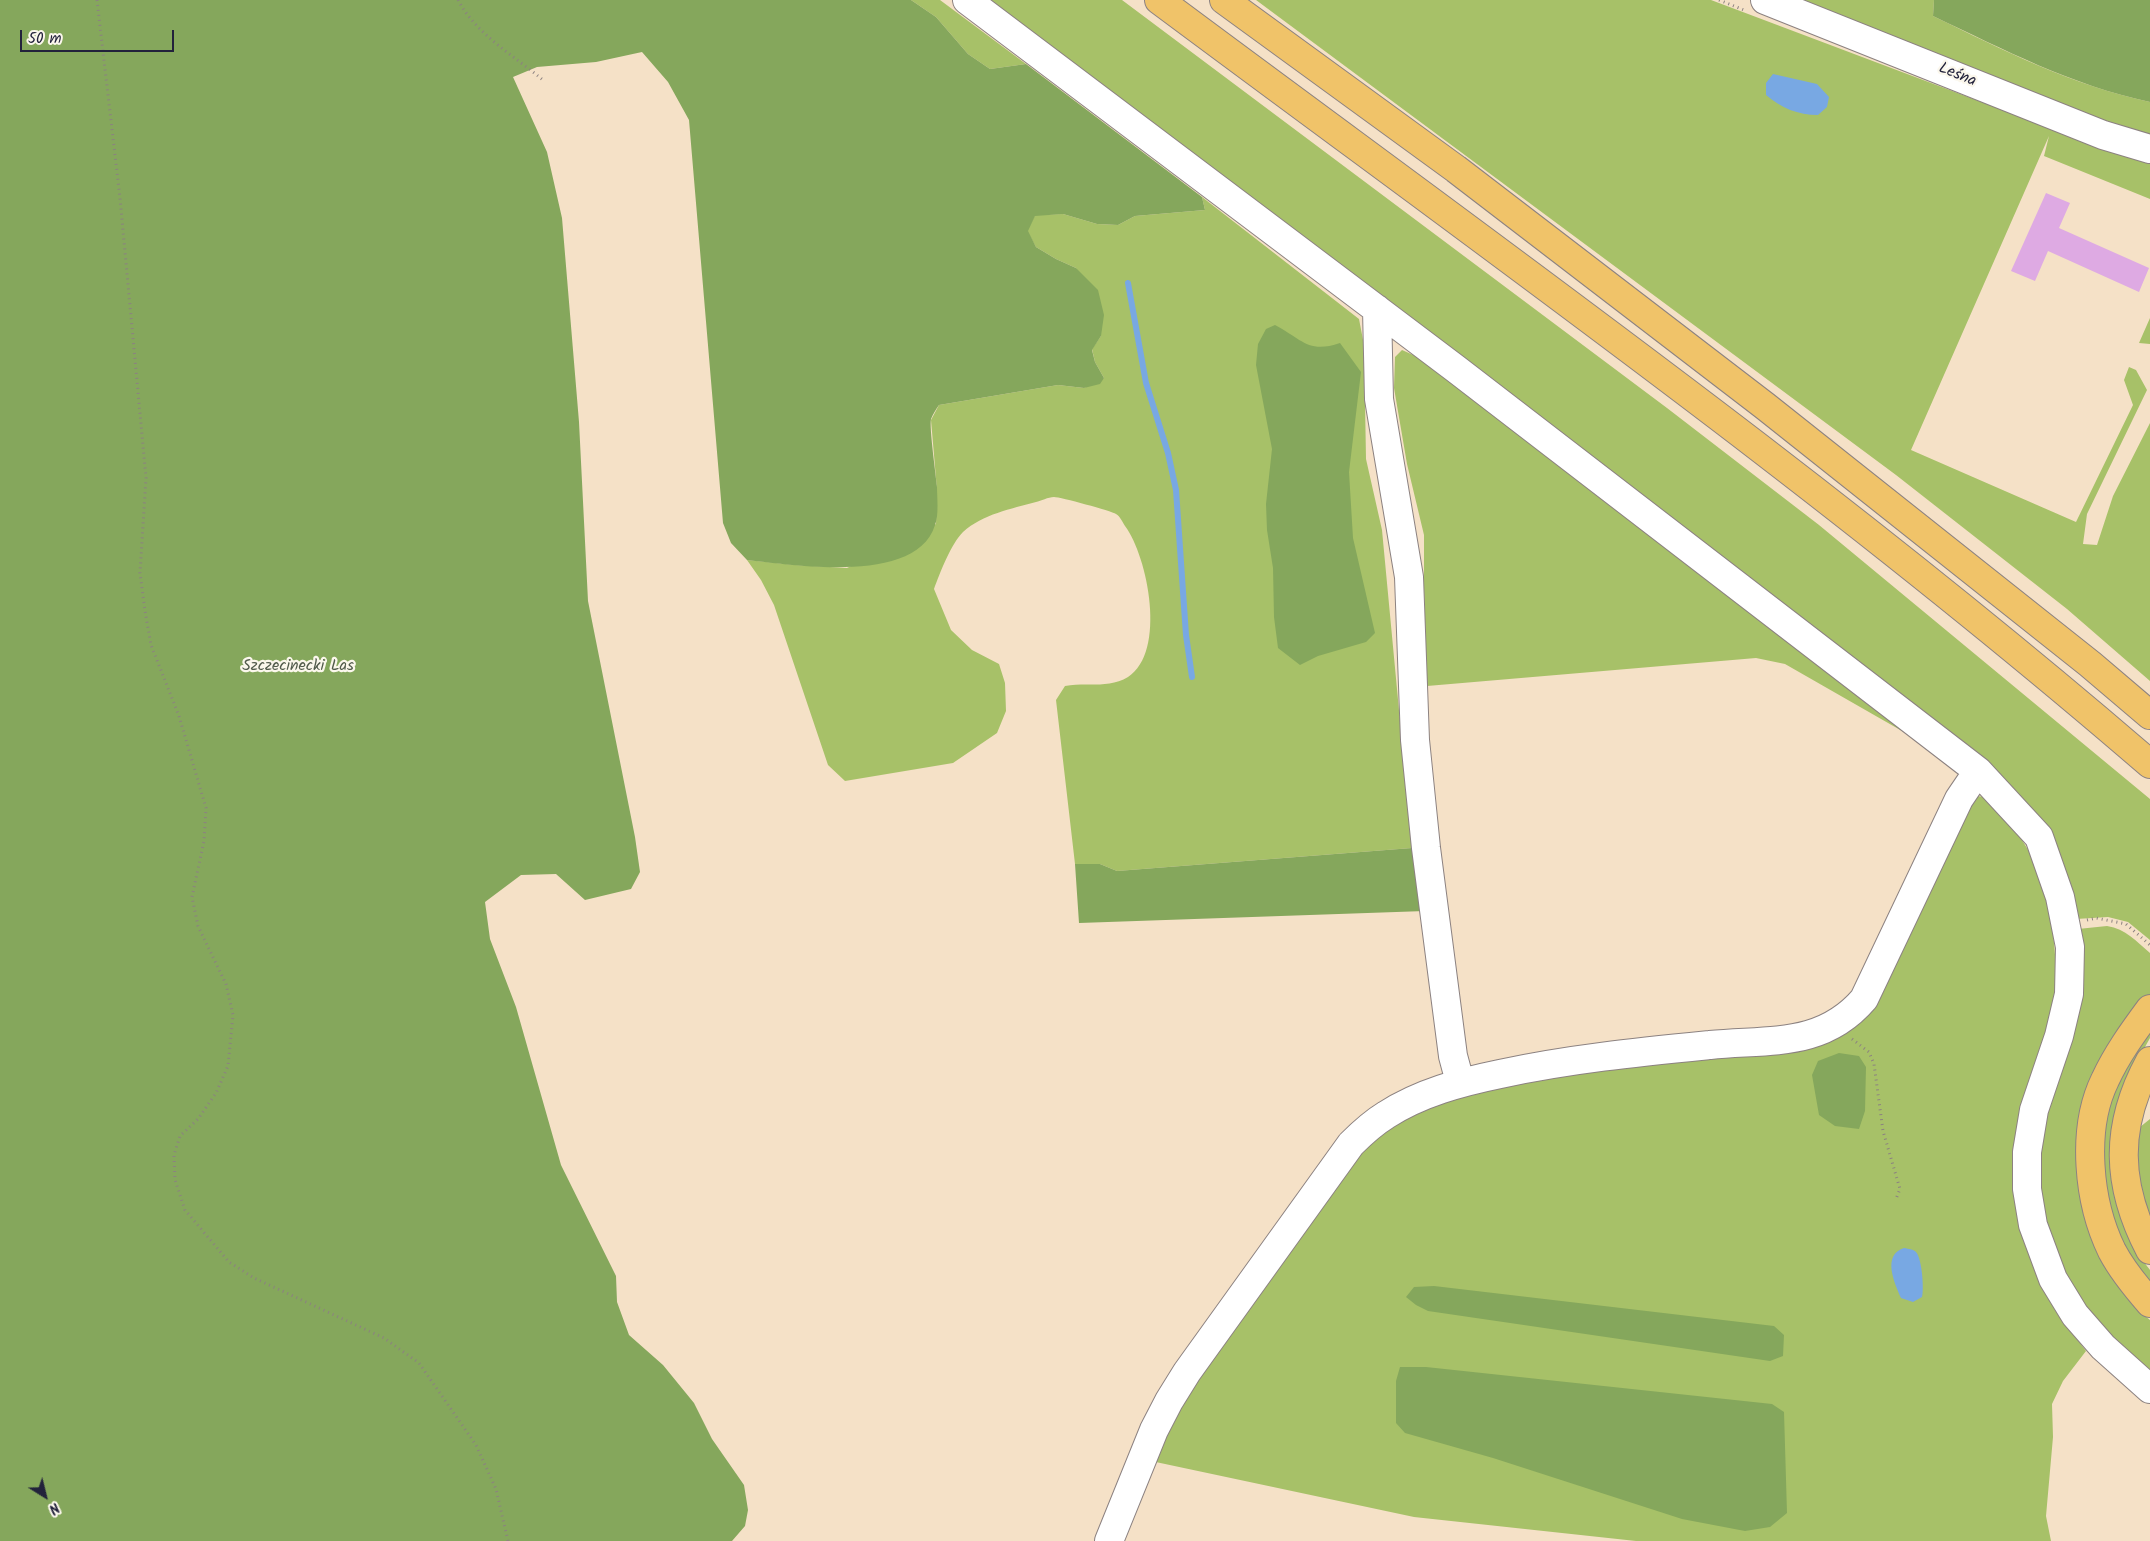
<!DOCTYPE html>
<meta charset="utf-8">
<style>
body{margin:0}
#map{position:relative;width:2150px;height:1541px;overflow:hidden;background:#f5e1c7;font-family:Kalam,sans-serif}
canvas{display:block}
.north{position:absolute;left:20px;top:1471px;width:50px;height:50px;-webkit-text-stroke:4px #fbf7ec;paint-order:stroke;rotate:144deg;font-size:14px;font-weight:700;line-height:20px;text-align:center;color:#22223b}
.north::after{content:'';display:block;margin:auto;width:18px;height:22px;background:#22223b;clip-path:polygon(50% 0,100% 100%,50% 72%,0 100%)}
.scale{position:absolute;left:20px;top:30px;width:154px;height:22px;box-sizing:border-box;border:2px solid #22223b;border-top:0;padding-left:6px;font-size:15px;line-height:18px;white-space:nowrap;color:#22223b;-webkit-text-stroke:4px #fbf7ec;paint-order:stroke}
</style>
<div id="map">
<canvas width="2150" height="1541"></canvas>
<div class="north">N</div>
<div class="scale">50 m</div>
</div>
<script>
const context = document.querySelector('canvas').getContext('2d');
context.lineJoin = 'round';
function paint(path, color) { context.fillStyle = color; context.fill(path, 'evenodd'); }
function strokePath(path, color, width, dash) { context.strokeStyle = color; context.lineWidth = width; context.lineCap = dash ? 'butt' : 'round'; context.setLineDash(dash || []); context.stroke(path); }
function drawText(font, color, halo, rows, align = 'center') {
  context.font = font + ' Kalam,sans-serif'; context.lineWidth = 4.5; context.setLineDash([]); context.textBaseline = 'middle'; context.strokeStyle = halo; context.fillStyle = color; for (const [text, x, y, turn = 0] of rows) {
    context.save(); context.translate(x, y); context.rotate((+turn || 0) * Math.PI / 180); context.textAlign = isNaN(turn) ? turn : align; if (halo) context.strokeText(text, 0, 0); context.fillText(text, 0, 0); context.restore();
  }
}
const green = new Path2D(`
 M911,0h29l86,64 -36,5 -22,-15 -32,-37z
 M990,0h132l545,408 152,117 331,274v141l-22,-18 -20,-5 -32,2 -41,-99 -799,-632z
 M1256,0h455l342,129 97,31v39l-106,-43 5,-20 -138,314 165,72 57,-117 -9,-25 5,-13 7,3 11,20 -60,124 -4,30 14,1 16,-49 37,-73v258l-83,-72 -171,-134z
 M1794,0h140l-1,16c72,35 138,69 217,86v34l-14,-3z
 M1202,197l157,122 5,26 2,114 16,71 30,318 -295,23 -17,-7h-25l-19,-164 9,-14c21,-4 43,3 63,-9 39,-25 20,-120 -3,-151 -2,-3 -5,-10 -9,-12 -4,-3 -56,-17 -62,-17 -6,0 -13,4 -18,5 -25,7 -53,12 -73,30 -12,12 -23,41 -29,57l17,41 21,20 27,14 6,19 1,28 -9,22 -44,30 -108,18 -17,-16 -54,-160 -13,-25 -14,-20 48,5 52,3 89,-44 1,-34 -6,-70 8,-15 119,-20 26,3 20,-10 -9,-16 -3,-13 9,-13 -25,-68 -20,-9 -20,-12 -9,-16 8,-16 28,-1 34,10 21,1 17,-9 70,-6z
 M2150,318v26l-11,-1z
 M1402,350l18,8 503,385 -138,-79 -29,-6 -329,28 -3,-98v-53l-17,-71 -13,-76 1,-31z
 M1976,796l10,1 31,35 18,29 17,56 4,50 -2,36 -12,48 -4,225 17,34 31,41 -23,30 -11,23 1,33 -7,79 5,25h-415l-222,-24 -263,-56 25,-55 173,-242 23,-24 37,-25 66,-28 356,-50 137,-234z
 M2107,926c19,3 29,15 43,27v44l-71,143 58,169 13,11v56l-45,-39 -52,-77 -14,-77v-34l39,-220z
 M2150,1025v13l-19,34 -18,99 2,23 10,33 12,26 13,17v15l-14,-18 -24,-47 -12,-62 10,-61z
 M2150,1119v105l-12,-39 -1,-39 3,-19z`);
const forest = new Path2D(`
 M0,0h911l25,17 32,37 22,15 36,-5 176,133 3,13 -70,6 -17,9 -21,-1 -34,-10 -28,2 -7,15 8,16 20,12 20,9 22,22 6,25 -3,21 -9,14 3,12 9,16 -4,6 -16,4 -26,-3 -119,20c-3,4 -6,9 -8,14 -2,8 5,56 6,68 0,10 2,28 -2,38 -18,60 -142,40 -188,35l-16,-17 -8,-20 -34,-403 -21,-38 -26,-30 -46,10 -59,5 -24,10 34,75 15,66 17,204 9,179 47,236 5,35 -9,17 -46,11 -29,-26 -35,1 -36,27 5,37 26,68 45,158 55,111 1,26 12,33 34,30 31,38 18,36 32,46 4,25 -3,16 -13,15h-732z
 M1934,0h216v102c-79,-17 -145,-52 -217,-86z
 M1275,325c27,14 33,29 65,18l21,29 -12,100 4,66 22,95 -9,9 -48,14 -18,9 -22,-17 -4,-31 -1,-49 -6,-38 -1,-26 6,-55 -16,-84 2,-21 8,-15z
 M1412,848l13,63 -346,12 -4,-59h25l17,7z
 M1839,1053l20,3 7,11 -1,44 -6,18 -24,-3 -16,-11 -7,-40 6,-14z
 M1434,1286l340,40 10,9 -1,21 -13,5 -342,-50 -12,-6 -10,-8 8,-10z
 M1400,1367h26l346,37 12,8 3,101 -17,14 -25,4 -63,-12 -189,-61 -88,-25 -9,-10v-42z`);
const water = new Path2D(`
 M1773,74l44,10 12,13 -2,10 -9,8c-20,0 -37,-7 -52,-20v-12z
 M1904,1248c5,1 9,1 12,4 6,7 8,36 6,45l-9,5 -12,-4c-7,-16 -19,-43 3,-50z`);
const stream = new Path2D(`
 M1128,283l18,100 22,70 8,37 10,145 6,42`);
const building = new Path2D(`
 M2046,193l24,10 -11,25 90,40 -10,24 -91,-41 -13,30 -24,-10z`);
const path = new Path2D(`
 M97,0l23,198 26,280 -6,95 5,38 6,34 28,71 27,92 -2,33 -12,56 6,29 28,58 7,31 -5,51 -12,27 -18,26 -18,17 -6,19 1,25 10,30 44,52 25,16 130,60 35,25 57,82 20,44 12,52
 M458,0c18,34 56,56 85,80
 M1719,0l25,10
 M2087,920l9,-2 30,6 24,21
 M1852,1039l17,13 5,12 9,67 17,58 -4,10`);
const minor = new Path2D(`
 M967,0l489,369 522,402 61,66 21,60 10,50 -1,47 -10,42 -25,74 -7,42v37l6,36 20,54 22,36 28,32 47,42
 M1765,0l338,135 47,14
 M1377,309l2,90 30,178 6,163 11,108 27,208 7,26
 M1109,1541l45,-111 15,-29 18,-29 164,-228c11,-11 22,-21 35,-29 34,-22 75,-33 114,-41 69,-15 140,-22 210,-29 59,-6 112,3 154,-46l95,-200 19,-28`);
const highway = new Path2D(`
 M1159,0c334,249 676,492 991,764
 M1224,0l232,169 309,237 325,258 60,51
 M2150,1009c-17,23 -33,45 -45,71 -24,49 -17,122 7,171 10,19 24,36 38,52
 M2150,1061c-36,66 -34,124 0,189`);
const streetNames = [
 ["Leśna",1957,76,22]
];
const parkNames = [
 ["Szczecinecki Las",298,667]
];
paint(green, '#a7c168');
paint(forest, '#85a75c');
paint(water, '#78a8e3');
strokePath(stream, '#78a8e3', 6);
paint(building, '#deaae3');
strokePath(minor, '#8c8281', 30);
strokePath(highway, '#8c8281', 30);
strokePath(path, '#8c8281', 3, [1, 4]);
strokePath(minor, '#fff', 28);
strokePath(highway, '#f0c369', 28);
drawText('16px', '#22223b', '#fbf7ec', streetNames);
drawText('16px', '#515a4b', '#fbf7ec', parkNames);
</script>
